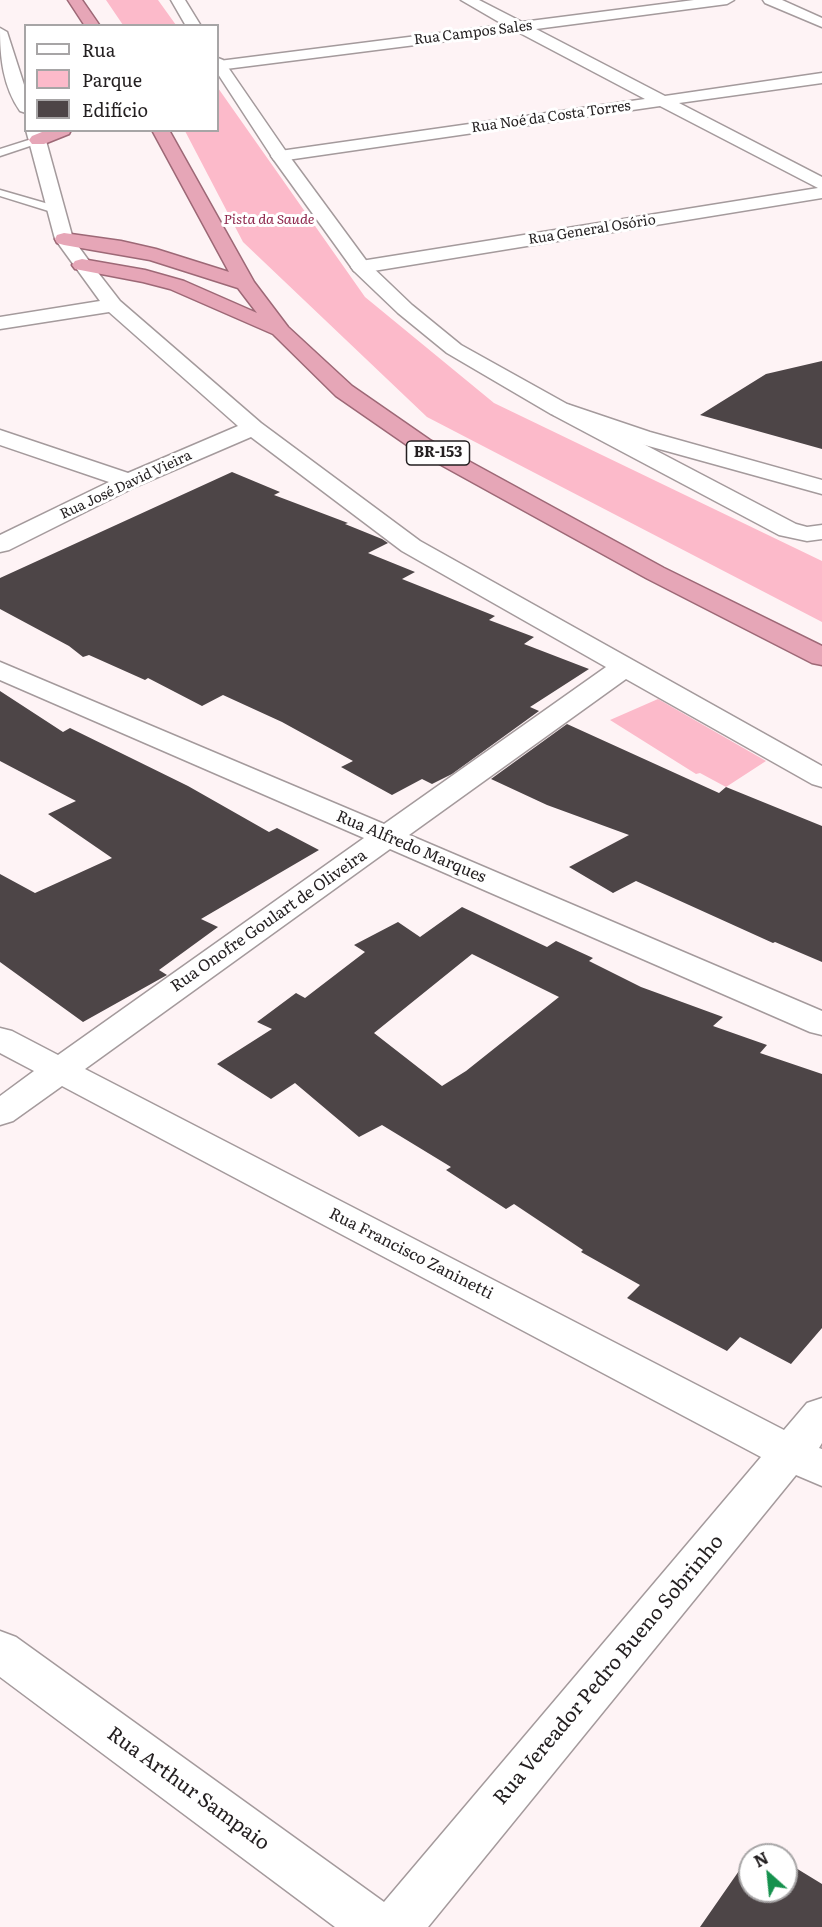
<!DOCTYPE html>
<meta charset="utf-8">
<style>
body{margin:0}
#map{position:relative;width:822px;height:1927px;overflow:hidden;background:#fef3f5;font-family:Literata,serif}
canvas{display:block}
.legend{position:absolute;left:24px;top:24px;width:195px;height:108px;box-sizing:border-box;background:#fff;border:2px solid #a7a5a6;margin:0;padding:8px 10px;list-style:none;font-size:18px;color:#231f20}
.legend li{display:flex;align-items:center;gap:12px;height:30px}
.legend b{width:30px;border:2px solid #a7a5a6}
.north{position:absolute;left:738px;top:1843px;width:60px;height:60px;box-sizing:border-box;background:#fff;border:2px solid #a7a5a6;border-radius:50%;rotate:333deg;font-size:16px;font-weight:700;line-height:24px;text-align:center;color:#231f20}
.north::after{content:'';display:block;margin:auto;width:21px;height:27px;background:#15914d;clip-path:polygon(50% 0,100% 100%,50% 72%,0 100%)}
</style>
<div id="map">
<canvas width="822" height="1927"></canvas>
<ul class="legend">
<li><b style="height:8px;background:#fff"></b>Rua</li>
<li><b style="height:16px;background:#fcbaca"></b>Parque</li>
<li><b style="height:16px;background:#4d4547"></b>Edifício</li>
</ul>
<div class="north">N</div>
</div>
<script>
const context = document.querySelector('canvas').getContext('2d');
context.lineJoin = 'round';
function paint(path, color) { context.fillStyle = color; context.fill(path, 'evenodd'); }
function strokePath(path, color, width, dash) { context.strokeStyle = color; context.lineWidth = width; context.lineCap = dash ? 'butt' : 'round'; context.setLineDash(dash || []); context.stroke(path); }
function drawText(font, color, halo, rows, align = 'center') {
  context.font = font + ' Literata,serif'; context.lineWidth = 6; context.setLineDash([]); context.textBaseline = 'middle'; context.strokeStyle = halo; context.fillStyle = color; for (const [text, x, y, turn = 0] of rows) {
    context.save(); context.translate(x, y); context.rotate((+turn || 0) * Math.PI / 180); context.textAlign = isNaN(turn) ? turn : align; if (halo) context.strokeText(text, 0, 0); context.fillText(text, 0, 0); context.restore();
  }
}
const green = new Path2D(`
 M106,0h52l18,25h-53z
 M218,88l147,209 129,106 328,158v61l-395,-205 -184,-175 -58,-111 33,-1z
 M658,699l108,62 -40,26 -26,-14 -4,1 -86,-54z`);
const building = new Path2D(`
 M822,361v88l-122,-34 66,-41z
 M232,472l48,20 -6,3 74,28 -3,1 37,15 6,4 -20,10 47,19 -13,7 93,37 -6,4 45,17 -10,7 65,25 -59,38 9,4 -87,63 -20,10 -10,-5 -30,16 -51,-28 12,-6 -71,-39 -59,-27 -21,11 -54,-28 -3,2 -56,-25 -6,2 -14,-11 -69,-37v-31z
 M0,691l63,41 7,-4 118,58 81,46 8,-4 42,22 -118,69 17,8 -59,43 8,5 -84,47 -83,-60v-88l35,19 77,-35 -64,-44 28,-13 -76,-40z
 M567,724l152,69 7,-6 96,39v136l-47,-20 -2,1 -137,-62 -23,12 -44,-26 60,-32 -82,-30 -56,-26z
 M462,907l85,40 9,-6 37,17 -4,3 52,26 82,30 -10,9 54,19 -7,8 62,21v254l-31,36 -51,-27 -13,14 -100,-53 13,-13 -59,-33 2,-2 -69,-46 -8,5 -60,-39 5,-3 -69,-42 -23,12 -64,-54 -24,16 -54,-35 55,-35 -15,-7 39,-29 9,5 60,-46 -11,-7 44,-23 22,15zM472,954l87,43 -93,74 -24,15 -68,-53z
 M750,1855v36h36v-29l36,22v43h-122z`);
const service = new Path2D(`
 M38,137l4,1v4l-42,14v-7z
 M0,190l59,17 2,2 -6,4 -55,-17z`);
const minor = new Path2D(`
 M461,0h18l43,22 172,-22h40l-7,4 -191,25 129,67 157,-23v10l-143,20 143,74v21l-461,75 -7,-2 -3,-4 3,-4 7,-2 457,-73 -158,-82 -380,55 -6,-1 -3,-4 3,-4 6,-1 365,-52 -127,-67 -300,38 1,-9 285,-36z
 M763,0h19l40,18v9l-57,-24z
 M0,28l7,4 19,59v22l-6,-2c-17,-25 -20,-53 -20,-83z
 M26,130h17l30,109 16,22 31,40 141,122 159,118 402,225v21l-10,-3 -186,-105 -217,156 413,176v24l-12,-3 -420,-183 -305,220 699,361 23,-27 15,-5v45l-3,5 3,1v37l-26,-11 -368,452h-93l-335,-250v-46l16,6 368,265 377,-445 -699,-371 -49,35 -13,4v-29l34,-25 -34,-18v-25l12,3 46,24 306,-217 -364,-158v-18l384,162 222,-157 -204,-116 -151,-114 -114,49 -128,64 -9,2v-17l109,-53 -109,-37v-15l128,43 110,-47 -129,-114 -109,17v-12l100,-16 -45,-62z
 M561,403l8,2 227,119 11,3 15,-2v14l-15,2 -28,-6 -226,-120 -3,-5 3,-5z`);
const tertiary = new Path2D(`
 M171,0h14l16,26h-15z
 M218,58l5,2 64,93 81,110 44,42 49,40 106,59 83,28 172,48v14l-188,-52 -83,-28 -104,-61 -49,-40 -44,-42 -80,-111 -56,-86z`);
const trunk = new Path2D(`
 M68,0h14l18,26h-15z
 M47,130h24l-2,4 -25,10h-12l-3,-4 3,-4z
 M152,130h17l85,152 34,45 64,59 78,54 234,128 158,78v19l-10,-2 -166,-85 -232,-128 -78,-54 -63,-62 -103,-45 -27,-7 -68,-13 -3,-4 3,-4 7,-2 63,11 39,11 73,32 -19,-25 -88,-28 -86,-15 -7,-2 -2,-4 2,-4 7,-2 57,8 35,8 73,23z`);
const farStreetnames = [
 ["Rua Campos Sales",473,33,-7],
 ["Rua Noé da Costa Torres",551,117,-8],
 ["Rua General Osório",592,230,-9],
 ["Rua José David Vieira",126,485,-25]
];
const farParknames = [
 ["Pista da Saude",269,220]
];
const shields = [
 [438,453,63]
];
const shieldNames = [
 ["BR-153",438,453]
];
const streetNames = [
 ["Rua Alfredo Marques",411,847,23],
 ["Rua Onofre Goulart de Oliveira",269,921,-35],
 ["Rua Francisco Zaninetti",411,1254,27]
];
const nearStreetnames = [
 ["Rua Vereador Pedro Bueno Sobrinho",609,1670,-50],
 ["Rua Arthur Sampaio",188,1789,36]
];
paint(green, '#fcbaca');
paint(building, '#4d4547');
strokePath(service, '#a49a9c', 3);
strokePath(minor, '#a49a9c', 3);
strokePath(tertiary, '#a49a9c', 3);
strokePath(trunk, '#9d6876', 3);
paint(service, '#fff');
paint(minor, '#fff');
paint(tertiary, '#fff');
paint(trunk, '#e6a6b7');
drawText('14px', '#231f20', '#fff', farStreetnames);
drawText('italic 14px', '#8f294e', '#fff', farParknames);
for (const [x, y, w] of shields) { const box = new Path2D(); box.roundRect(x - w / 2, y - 12, w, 24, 4.5); context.fillStyle = '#fff'; context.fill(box); strokePath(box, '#231f20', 1.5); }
drawText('bold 15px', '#231f20', null, shieldNames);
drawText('16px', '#231f20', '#fff', streetNames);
drawText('20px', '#231f20', '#fff', nearStreetnames);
</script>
